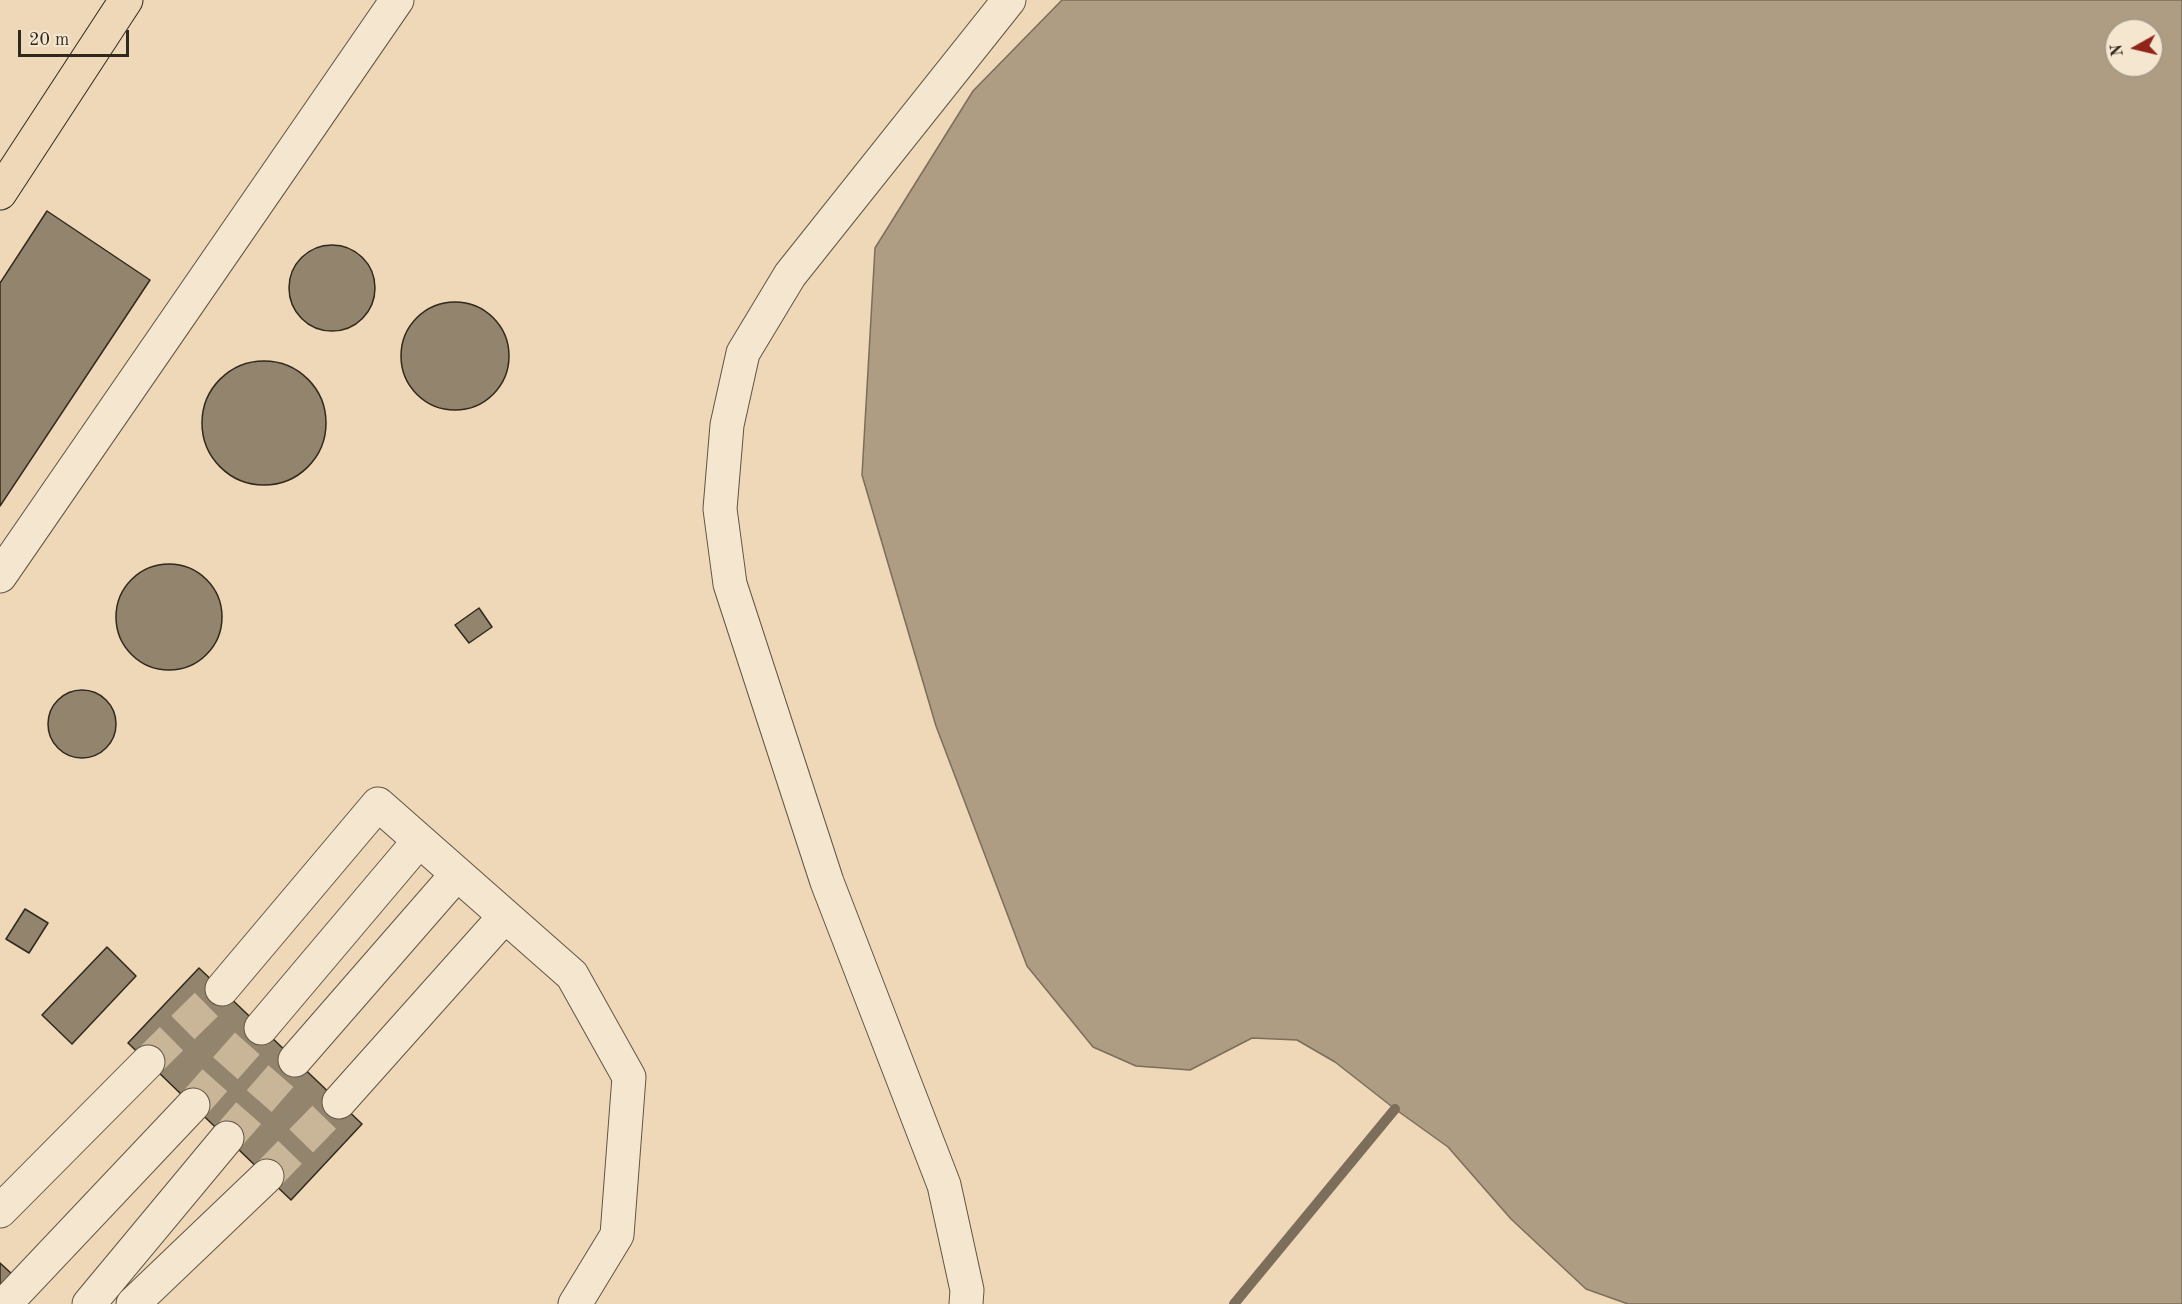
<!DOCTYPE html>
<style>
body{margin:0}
#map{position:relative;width:2182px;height:1304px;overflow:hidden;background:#efd8b7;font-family:"Old Standard TT",serif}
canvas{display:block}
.north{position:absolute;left:2104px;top:18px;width:60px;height:60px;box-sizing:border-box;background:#f5e6d0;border:2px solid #a69a89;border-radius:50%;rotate:262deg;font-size:16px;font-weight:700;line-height:24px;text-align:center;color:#30291e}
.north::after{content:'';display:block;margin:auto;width:21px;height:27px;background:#8f2418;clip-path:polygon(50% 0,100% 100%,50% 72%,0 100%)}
.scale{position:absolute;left:18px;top:30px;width:111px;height:27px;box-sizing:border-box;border:3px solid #30291e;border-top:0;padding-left:8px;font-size:18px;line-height:21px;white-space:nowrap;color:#30291e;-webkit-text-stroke:4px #f5e6d0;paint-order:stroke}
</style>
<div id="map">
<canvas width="2182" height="1304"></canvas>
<div class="north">N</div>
<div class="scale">20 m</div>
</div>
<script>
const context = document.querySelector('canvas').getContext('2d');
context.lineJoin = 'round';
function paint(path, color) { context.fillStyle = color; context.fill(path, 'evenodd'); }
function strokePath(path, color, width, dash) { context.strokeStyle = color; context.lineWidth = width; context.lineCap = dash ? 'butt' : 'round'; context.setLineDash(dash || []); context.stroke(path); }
const water = new Path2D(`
 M1062,0h1120v1304h-554l-42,-15 -75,-70 -63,-72 -53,-38 -60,-47 -38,-22 -45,-2 -62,32 -54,-4 -43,-19 -66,-81 -91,-240 -74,-251 13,-227 98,-157zM2116,30h36v36h-36z`);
const stream = new Path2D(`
 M1234,1304l161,-195`);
const building = new Path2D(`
 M47,211l103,69 -150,226v-223z
 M289 288a43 43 0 1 1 86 0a43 43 0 1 1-86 0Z
 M401 356a54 54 0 1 1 108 0a54 54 0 1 1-108 0Z
 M202 423a62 62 0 1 1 124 0a62 62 0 1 1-124 0Z
 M116 617a53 53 0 1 1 106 0a53 53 0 1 1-106 0Z
 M479,608l13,19 -23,16 -14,-18z
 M48 724a34 34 0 1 1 68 0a34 34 0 1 1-68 0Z
 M25,909l23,14 -19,30 -23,-14z
 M107,947l29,29 -64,68 -30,-29z
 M199,968l163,156 -71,76 -163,-157z
 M0,1263l13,12 -13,14z`);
const minorTunnel = new Path2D(`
 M148,1062l74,-73
 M193,1105l68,-77
 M227,1138l68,-78
 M267,1176l72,-74`);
const minor = new Path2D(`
 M0,576l397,-576
 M222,989l156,-185 194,171 57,102 -12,158 -42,69
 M261,1028l158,-187
 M295,1060l162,-186
 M339,1102l166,-186
 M0,1211l148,-149
 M5,1304l188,-199
 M89,1304l138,-166
 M133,1304l134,-128
 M966,1304l1,-14 -23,-105 -117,-303 -97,-298 -10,-75 7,-84 16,-72 47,-78 219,-275`);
const highway = new Path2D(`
 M0,193l126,-193`);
paint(water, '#ae9c83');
strokePath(water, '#7c6e5b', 1.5);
strokePath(stream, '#7c6e5b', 10);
paint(building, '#93846e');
strokePath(building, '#30291e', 1.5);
strokePath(minorTunnel, '#c9b598', 33, [33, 16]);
strokePath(minor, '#605544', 35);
strokePath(highway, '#30291e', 35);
strokePath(minor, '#f5e6d0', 33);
strokePath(highway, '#efd8b7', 33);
</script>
